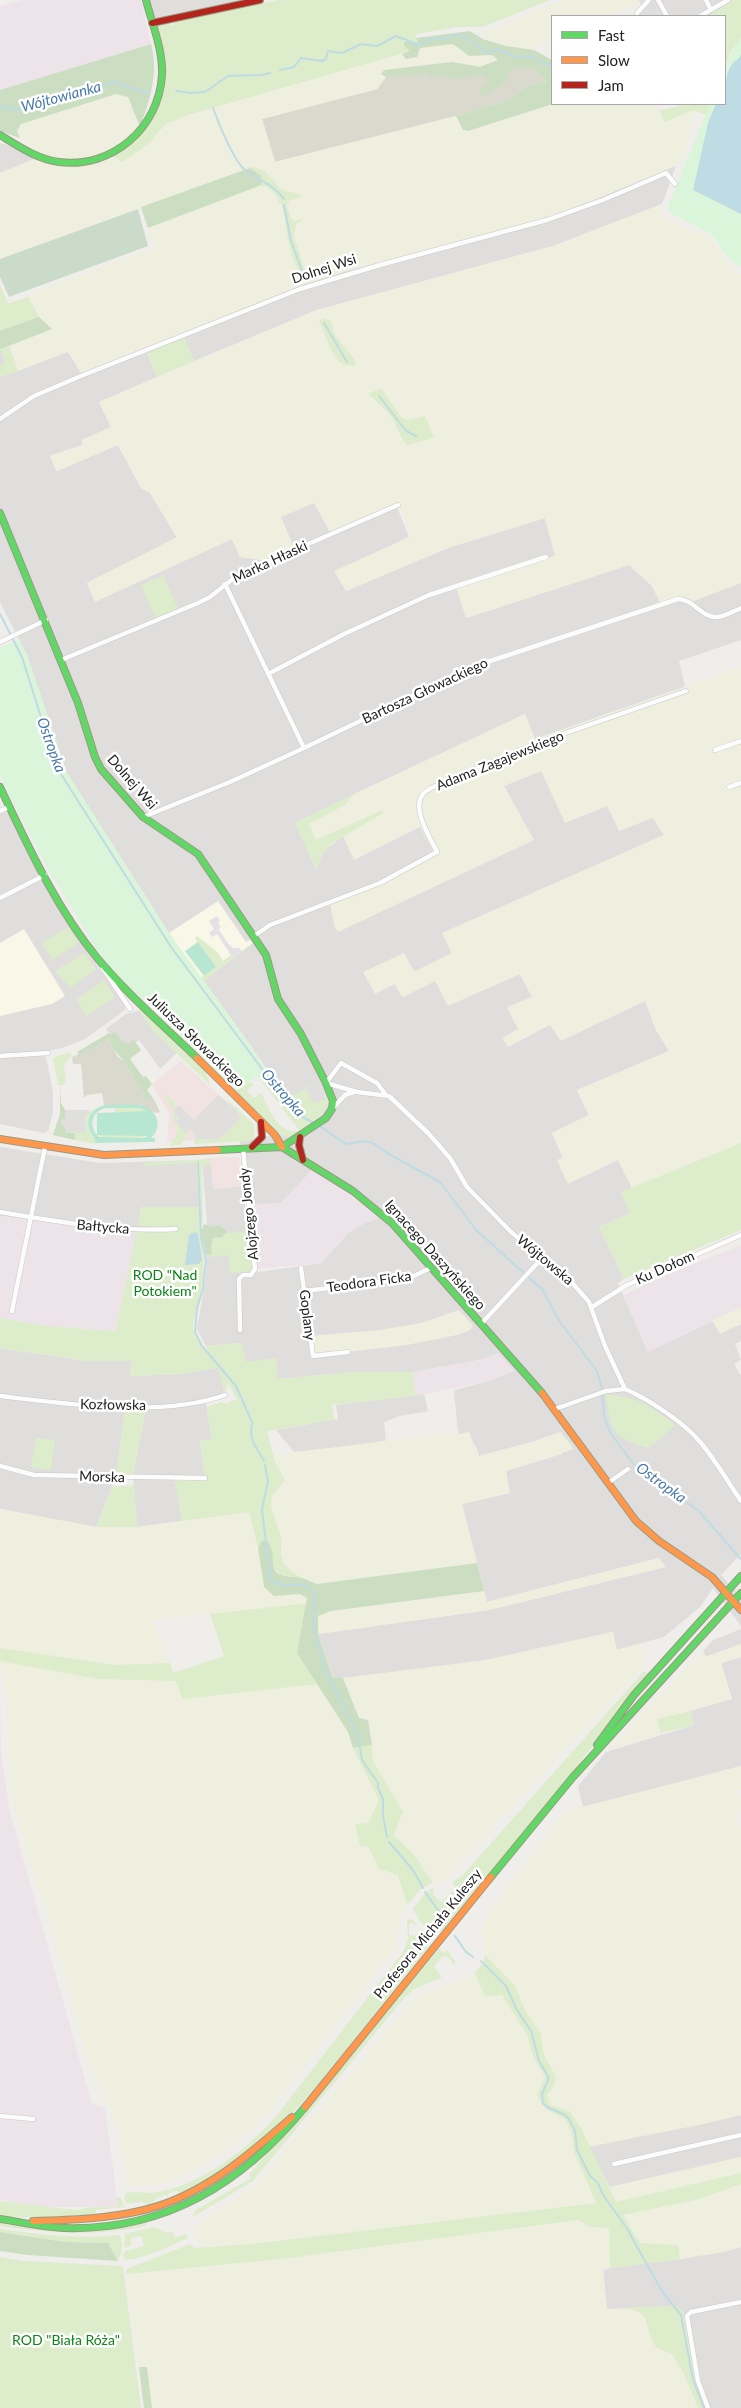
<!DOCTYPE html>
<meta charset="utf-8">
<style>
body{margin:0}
#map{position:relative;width:741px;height:2408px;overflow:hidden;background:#f0eeeb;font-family:Lato,sans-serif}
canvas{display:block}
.legend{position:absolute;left:551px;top:15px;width:175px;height:90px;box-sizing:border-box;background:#fff;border:1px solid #a7a7a7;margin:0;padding:6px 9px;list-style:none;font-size:15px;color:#222}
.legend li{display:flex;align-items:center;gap:10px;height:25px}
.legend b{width:25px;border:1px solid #a7a7a7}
</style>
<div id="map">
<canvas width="741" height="2408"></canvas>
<ul class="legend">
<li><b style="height:6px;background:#63d668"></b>Fast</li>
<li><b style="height:6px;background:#ff974d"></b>Slow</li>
<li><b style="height:6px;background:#b3261e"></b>Jam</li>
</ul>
</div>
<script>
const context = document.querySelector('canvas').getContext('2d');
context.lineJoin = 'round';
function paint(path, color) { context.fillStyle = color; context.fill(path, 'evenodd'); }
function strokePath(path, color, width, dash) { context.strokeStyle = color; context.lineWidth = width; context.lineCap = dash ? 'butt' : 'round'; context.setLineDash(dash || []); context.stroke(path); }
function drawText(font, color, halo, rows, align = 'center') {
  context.font = font + ' Lato,sans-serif'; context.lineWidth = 5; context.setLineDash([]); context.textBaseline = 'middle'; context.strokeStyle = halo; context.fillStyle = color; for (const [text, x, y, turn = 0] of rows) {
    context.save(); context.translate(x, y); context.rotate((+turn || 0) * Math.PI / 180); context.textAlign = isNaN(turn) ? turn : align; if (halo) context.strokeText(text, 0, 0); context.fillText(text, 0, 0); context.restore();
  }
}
const residential = new Path2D(`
 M146,0h114l-108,23z
 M638,0h96l-26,16h-69l-3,-5 6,-5z
 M0,143l28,8 12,6 -40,16z
 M676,166l-14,38 -109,42 -236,64 -123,51 -12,-28 117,-47 47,-15 167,-42 35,-11z
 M0,285l8,19 20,-7 11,20 29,35 14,21 63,-25 12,29 -58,25 12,25 -29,13v5l-32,11 7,15 61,-26 23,43 9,5 27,45 -90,45 8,18 137,-62 8,18 30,4 126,-56 13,32 -74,35 11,19 102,-43 97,-30 10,38 -98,31 9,31 163,-53 23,21 9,18 80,-21v57l-62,21 6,26 -150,52 -10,-25 -230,109 21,46 8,-18 19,-15 11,23 66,-33 15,27 98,-13 -29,-54 37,-15 66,35 46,12 11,17 -221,98 9,20 -38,19 -10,-19 -9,30 8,14 32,-16 59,4 26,-11 12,23 29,43 84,-39 11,29 13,21 -92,39 12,25 -37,18 11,25 -6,2h61l14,28 -11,4 9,21 -31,14 25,52 -6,4 30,69 64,-32 8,13 21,-9v17l-6,3 6,16 -7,4 7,12v178l-20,21 20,22v29l-28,-38 -13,19 -36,30 -48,13 -4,-18 -126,28 -60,9 -92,10 -16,-45 171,-24 176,-43 -6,-9 -172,44 -25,-98 47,-11 -3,-22 56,-17 -1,-22 -29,10 -53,14 -3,-10h-3l-15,-12 -4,-44 35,-9 25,-10 -16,-18 -13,6 -72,13h-60l-75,7 -32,-17 -5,-19 -35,3 -9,-17 9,-52 1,-21 -4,-20 5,-1 -6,-75 8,-2 4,31 29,-3 9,87 69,-10 27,-30 15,-9 20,-8 -68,-49 -34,36 -33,2 -8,-64 58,-10 21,-13 10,-16 -11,-21 -31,18 -38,-56 -80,-110 -102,-160 -40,-118 -27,-53z
 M315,502l15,30 -36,16 -13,-31z
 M6,812l3,2 30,57 -3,6 -36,18v-82z
 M39,881h4l37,60 45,64v5l-40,29 -20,8 -27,6 -38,1v-153z
 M142,1010l40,38 -22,21 -21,-29 -17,11 -16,-22 20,-15z
 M43,1056l3,1 7,35v21l-5,18 -4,2 -44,-9v-67z
 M0,1147l100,16 96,-3 3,47h-57l-6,25 -56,-5 -80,-11z
 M0,1348l86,13h46l-2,15 50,-2 38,-7 7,28 -19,7 6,38h-12l5,38 -30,1 7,42 -45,6 -4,-52 13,-68 -21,1 -9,68 -20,51 -96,-18z
 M424,1394l4,17 -28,5 -16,6 2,20 -92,10 -18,-22 62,-11 -2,-14z
 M741,1629v15l-36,13 -2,-6 10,-11z
 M741,1657v109l-158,42 -5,-22 28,-34 88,-27 -4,-14 42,-12 -11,-36z
 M741,2115v42l-131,30 -22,-40z
 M741,2247v161h-33l-30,-102 -71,3 -4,-40 77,-10z`);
const commercial = new Path2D(`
 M181,1061l67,60 -1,16 -80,5 2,-28 -17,-30z
 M239,1157l4,29 -30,3 -3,-31z`);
const industrial = new Path2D(`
 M22,0h119l10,44 -151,46v-84z
 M315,1167l69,48 -21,9 -15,9 -27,30 -66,6 -7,-64 33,-2z
 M0,1216l80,11 56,5 -20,99 -69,-5 -47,-8z
 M741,1245v63l-93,44 -24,-57 25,-13z
 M498,1353l16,18 -25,10 -74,15 -2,-24 72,-13z
 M0,1691l1,60 8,57 83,296 13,3 13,100h-74l-44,-7z`);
const education = new Path2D(`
 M218,901l28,41 4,-2 3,3 -50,38 -34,-48z
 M24,929l41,67 -13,8 -52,12v-73z`);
const construction = new Path2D(`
 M499,60l34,9 14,12 -22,6 -16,13 -53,16 -181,46 -13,-43 115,-30 9,-12z
 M108,1037l3,8 7,12 6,4 22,38 9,2 5,11 -4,1 -16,-8h-36l-2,-12 -15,2 -3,3 -3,-34h-8l-1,-7 24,-10z`);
const farmland = new Path2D(`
 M562,0h76l2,3 -33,13h-55v23l-24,10h-6l-37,-11 -2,-8 15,-3z
 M453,44l16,12 24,-1 6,5 -19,7 -28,-5 -68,15h2l-9,12 -115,30 13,43 181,-46 3,7 40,-1 54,-18h85l18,1 8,17 29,-13 3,3 -14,51 -88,37 -81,29 -167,42 -47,15 -218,87 -13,-21 -50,19 -9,-25 43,-17 -13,-12 -11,-20 5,-4 121,-45 -6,-20 111,-42h4l9,5 9,11 6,25 9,17 -1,-15 6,-9 -7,1 -4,-3 -3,-15 15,-7 -21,-7 -16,-18 -20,-1 -245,89v-86l40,-16 -12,-6 1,-7 -12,-10 4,-10 95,-30 8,1 4,2 12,30v5l-30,25 8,1 41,-24 7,-10 22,-9 214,-61 4,5 14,-11z
 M662,204l-2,9 16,10 35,15 25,38 5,-2v309l-50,19 -7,-3 -23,5 -9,-18 -23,-21 -163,53 -10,-31 99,-31 -10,-38 -97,30 -102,43 -12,-20 78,-35 -15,-33 -67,29 -16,-29 -33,14 13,31 -24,13 -29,-4 -9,-18 -137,63 -8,-19 90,-46 -27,-44 -9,-5 -23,-43 -62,26 -6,-15 32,-11v-5l29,-13 -12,-25 218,-92 236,-64zM323,318l8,3 4,14 20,25 -3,6 -16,-9 -15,-32zM388,397l13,20 7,3 -3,23 -8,-10 -6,-17 -7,-6z
 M741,667v476l-109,45 -14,-28 -50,24 -11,-23 6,-4 -11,-24 37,-18 -12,-25 92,-39 -13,-21 -11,-29 -84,40 -11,-16 -42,22 -6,-9 16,-9 -11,-22 25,-10 -12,-23 -72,32 -13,-25 -33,16 -7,-13 -20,10 -12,-22 41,-19 10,19 38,-19 -10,-20 222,-98 -11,-17 -34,13 -12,-25 -42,17 -24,-52 -37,15 30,54 -196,92 -4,-7 -4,-22 48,-19 56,-31 -14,-26 -66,33 -11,-24 40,-23 -1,-3 -66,30 -7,-16 36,-19 9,-11 171,-80 10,25z
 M741,1308v16l-21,10 -8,-14z
 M459,1310l14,16 -3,4 -13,5 -50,10 -94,11 -3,-20 70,-6 41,-7z
 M459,1431l-1,3 11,-2 10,24 53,-14 29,-10 13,17 -68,22 4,22 -48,11 15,59 -160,21 -6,-1 -20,-12 -7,-8 -3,-8v-18l-10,-31 1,-10 11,-12v-10l-8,-12 -3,-12 6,5z
 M0,1509l96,18h41l113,-15 9,41 5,34 25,9 13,-2 5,4 1,5 -155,17 17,43 -55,2 -115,-17z
 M659,1558l7,9 -177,43 -171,24 -1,-15 5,-6 162,-22 3,11z
 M613,1632l4,18 23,-6 4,21 -201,216 -10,2 -18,-27 -21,-21 6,-10 3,-13 -30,-51 -1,-16 -13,-27 -16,-40 143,-18z
 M741,1644v13l-20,6 11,36 -75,20 4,14 -55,19 97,-101 3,6z
 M0,1661l98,18 78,2 6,17 135,-14 31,48 5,16 26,52 -11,23 -13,1 24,45 19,6 9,30 -6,12 -5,29 -120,157 -22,25 -20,17 -45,29 -14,6 -26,6h-21l-9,-55 -32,-74 -35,-129 -25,-73 -17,-66 -4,-102z
 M741,1766v24l-4,2 4,9v10l-8,3 8,18v283l-37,9 -116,23 -7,-19 -31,-23 -3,-10 6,-8 3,-10 -12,-22 -3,-21 -15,-22 -11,-26 -30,-31 -4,-26 9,-19 76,-99z
 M475,1973l10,24 17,-2 26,40 6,24 11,18 -8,18 3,9 11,9 14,6 7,15 2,18 22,51 -344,41 -51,3 -5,-15 3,-8 57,-40 15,-13 -2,-2 143,-168 13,-8 32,-11z
 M741,2157v16l-26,7 -99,23 -6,-16z
 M741,2184v63l-17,5 -44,7 -2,-14 -38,-2 -18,-28 74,-15z
 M578,2220l12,7 19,1 1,40 -7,2 4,39h24l13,8 39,55 15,36h-546l-5,-41h-8l-13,-93 155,-15z`);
const grass = new Path2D(`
 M279,0h272l-69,27h-24l-43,7 3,8 -2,1 -7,-2 -1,6 3,4 -223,64 -22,9 -19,21 -25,17 -4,-4 -10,-2 7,-3 37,-39 10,-40 -10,-51 17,-4 2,6h4l-1,-3z
 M734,0h7v38l-11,15 -5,16v-53h-17z
 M678,104h32l-4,11 -13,-5 -29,12 -4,-12 17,-3z
 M254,167l11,4 16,18 22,7 -14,5 -2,4 4,14 3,2 11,-2 -9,5 -2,13 11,33 -1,4 -4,-1c-14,-23 -12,-47 -19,-71l-4,1 2,-3c-5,-8 -11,-15 -20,-14l3,-8 -3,-5 -9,-5z
 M0,286l8,18 20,-7 11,20 -39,14z
 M323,318l8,3 4,14 20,25v6l-11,-1 -5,-3 -7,-10 -11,-27 -2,-5z
 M184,337l10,24 -37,16 -11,-26z
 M9,346l9,25 -18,6v-12l5,-2 -5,-14z
 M382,389l19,28 7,3 17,-4 9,22 -27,7c-8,-9 -10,-19 -16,-28 -5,-9 -16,-16 -23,-24z
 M163,576l15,32 -23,10 -14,-33z
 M354,794l-9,11 -36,19 7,16 66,-30 1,3 -51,30 -8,8 -8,18 -21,-46z
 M68,927l10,16 -26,17 -10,-17z
 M197,936l20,16 6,9 8,-6 2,3 -30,23 -2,-3 15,-11 -21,-29z
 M84,953l12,16 -26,19 -15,-17z
 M104,980l11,17 -29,20 -9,-18z
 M138,1010h4l64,62 5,14 -58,-55z
 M69,1052l3,4 -8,9 2,16 -3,4h-5l-5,-27z
 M266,1070l21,29 31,-18 11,21 -10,16 -20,12 -41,-54z
 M250,1082l4,2 -7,6 7,8 7,-5c8,14 16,41 36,38l-6,6 -10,-2 -45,-44z
 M163,1090l12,13 -2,9 6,7 -3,2 10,11 4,-2 -9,15 -12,1 7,-9 1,-12 -3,-1 -1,-12z
 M225,1098l29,26v13l-6,4 -54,3 1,-6 15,2 31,-23z
 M100,1106c-19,16 -6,19 -5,38l-20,-4v-7l11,-10 -1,-9z
 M115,1108c15,0 35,-4 39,14 -1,24 -35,16 -53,16l-2,-3h13l37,-23h-34z
 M741,1143v87l-117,49 -25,-52 31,-14 -9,-21z
 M210,1159v6l-8,1 1,57h-3c1,22 6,43 3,65 -1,14 -13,30 -9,45 3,6 10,13 14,19l-2,-6 35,-3 5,19 30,-4 2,21 75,-7h60l2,24 -83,9 2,15 -67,11 8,31 10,18 -13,16 -1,10 10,31v18l3,8 7,8 11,7c-28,-2 -28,-5 -31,-32l-10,-3 -3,5 -9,-36 -67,9 -7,-40 30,-1 -5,-40h12l-5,-33 14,-5 5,2 11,-5 -9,-16 -3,12 -7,-27 -38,6 -50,2 2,-15h-46l-86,-13v-30l47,8 69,5 25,-124h58l-4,-44 -32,2 -5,5 -14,-2 -1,-5z
 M247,1231l5,40 -22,2 -2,-18 -19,2 -3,-21z
 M605,1394c34,4 43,10 70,31l-26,23c-39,-11 -37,-17 -44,-54z
 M125,1407h21l-13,68 -17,1z
 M36,1438l19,2 -4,31 -20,-4z
 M134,1485l3,42h-41l16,-40z
 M308,1603l-11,50 20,31 -135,15 -6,-18 -78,-2 -98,-18v-13l115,17 55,-2 3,10 51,-17 -14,-42z
 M644,1671l4,3c-27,32 -51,67 -77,100 -42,54 -88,105 -131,159l-8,-6 -3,3 -7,-6 -9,-15 11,-15 9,-6v6l8,8 14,-13 -2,-8 9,-5z
 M690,1711l4,14 -33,8 -4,-14z
 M372,1745l1,16 30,51 -9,23 21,21 18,27 -11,5 -15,17 -9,-30 -19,-6 -11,-23 -8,1 -5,-23 13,-1 11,-23 -26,-52z
 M409,1919l4,1 4,6 -5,-3 -3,1v11l5,1 9,-6 4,4 -2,3 6,6 -119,149 -28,30 -66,55 -36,16 -6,-2 -8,3v3l-2,-2 -9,3 -6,8 -9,-4 -15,2 -3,-6 2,-5c9,-2 22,1 34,-1 45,-10 87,-43 117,-77l126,-163 5,-13 -1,-19z
 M439,1949l6,4 2,-3 9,12 -4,3v-4l-6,-5 -4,1 -8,10 8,10 -28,12 -9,8 -152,184 -62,37 5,-8 55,-32 -2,-3z
 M485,1955l30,31 11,26 15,22 3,21 12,22 -3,10 -6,8 3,10 19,6 12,17 35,74 125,-29v11l-45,16 -73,15 17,28 38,2 2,14 -70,9 -1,-40 -19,-1 -12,-7 -297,39 -155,15 1,-5 63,-25 5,4 57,-4 344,-41 -22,-51 -2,-18 -7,-15c-13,-6 -23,-10 -28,-24l8,-18 -11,-18 -7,-24 -25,-40 -17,2 -10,-24 9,-12z
 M117,2197h3l5,10 -29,3v3l-22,5 -28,1 -46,-4v-14l76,9 16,-3h26z
 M148,2221l-3,5c-51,11 -93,7 -145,0v-4l43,6z
 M154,2227l13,6 5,-2 3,7 12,-4 1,4c-12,5 -53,25 -63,21l-2,-4 2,-4 19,-5 -3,-10 -10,2v8l-7,2 1,-14z
 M0,2229l46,6 40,2 33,-2c5,6 3,18 -1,26l-10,-18 -43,-1 -65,-10z
 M0,2257l23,4 100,5 18,142h-141z
 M678,2306l9,10 11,65 10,27h-10l-15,-36 -12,-19c-4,-1 -8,-1 -12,-4 -19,-16 0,-38 -38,-41z`);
const forest = new Path2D(`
 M470,31l13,8 23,7 28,4 18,10 1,44 -85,27 -5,-1 -7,-14 53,-16 16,-13 22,-6 -14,-12 -20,-2 -9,16 -21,14 -4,-6 9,-8 -4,-8 -35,4 -5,-5 -13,3 -4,-4 -41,4 -5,-3 3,-4 68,-8 28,5 18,-7 -6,-5 -23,1 -16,-12 -33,4 -3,9 -11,2 -4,-5 8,-3 -6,-6v-3l5,-1 7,2 2,-1 -2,-4z
 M151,44c8,28 -1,56 -11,83l-12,-30 -12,-3 -95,30 -4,7 3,7 -20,-7v-41z
 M250,168l11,7 1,8 -3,3 -111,42 -7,-21z
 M39,317l13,12 -52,20v-18z
 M115,1032l7,9 6,3 6,-4 7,10 -11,9 13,18 3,-1 6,8 -5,6 8,11 -9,-2 -22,-38 -10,-11 -6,-12 -14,10 -15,7 -2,-3 32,-19 2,2z
 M60,1086l1,17 4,7v9l-4,1v4l4,2v6l10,1v7l-22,-5 7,-21z
 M204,1224l9,3 6,-2 8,6 -5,6 -9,1 -2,8 1,8 -6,1 -5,-23z
 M262,1541h5c9,8 3,23 10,32l7,3 18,2 15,6 160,-21 7,28 -153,20 -13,5v18l15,44h10l16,40 9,2 4,25 -19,3 -5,-16 -51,-79 10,-55 -7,-4 -26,2 -10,-9 -6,-39z
 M0,2232l65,10 43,1 10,18 -90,-6 -28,-4z
 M139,2367h8l5,41h-8z`);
const cemetery = new Path2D(`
 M138,209l10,37 -139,51 -9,-20v-18z`);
const park = new Path2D(`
 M741,38v228l-10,-5 -19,-27 -40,-20 -5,-5 43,-105h15c0,-29 -1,-43 16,-66z
 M19,640l8,15 40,118 102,160 80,110 17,27 -30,21 -88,-88 -42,-39 -56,-92 -39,-73 -11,-25v-126z`);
const pitch = new Path2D(`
 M198,942l18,25 -12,9 -19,-25z
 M107,1105c16,0 45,-6 50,15 2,7 -1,13 -6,18h4v4l-60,1c0,-7 -5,-9 -6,-15 -3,-13 7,-22 18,-23zM107,1108h32l9,3 -51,2v22l51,1 -4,2 -45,-1c-11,-10 -8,-27 8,-29z`);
const parking = new Path2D(`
 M188,768l7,17 -32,14 -8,-17z
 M318,1081l9,18 -13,4 -9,-14z
 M219,1095l17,15 5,8 -24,23 -3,-3 -6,2 -12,-2 -6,-9 -4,4 -10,-11 3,-4 -6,-6 6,-7 16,16 3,-6z
 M65,1110h24v4h-4l1,19 -21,-1v-6l-4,-2v-4l4,-1z
 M196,1163l1,28h-21l-1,-22 -29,1 -2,-4z`);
const plaza = new Path2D(`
 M217,916l3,5 -2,1 2,4 -1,4 8,12 6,6h6l3,3 -9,7 -16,-24 -5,3 -3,-4 5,-4 -5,-8z`);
const water = new Path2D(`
 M741,54v160l-48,-24 15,-67 8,-19h9c0,-13 -1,-30 8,-41 4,-4 6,-3 8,-9z
 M195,1232l3,2 4,26 -3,4 -14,1 4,-30z`);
const stream = new Path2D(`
 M280,70l14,-3 7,-9 21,3 4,-2 2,-8 14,2 19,-9 16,2 19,-10 24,9c18,-13 20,-1 35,-10l13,3 19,15 10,-4 18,8 13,-1 24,10
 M176,91l15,2 14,-1 23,-16 34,-1 8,-2
 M0,106l16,4 99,-28 28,10h7
 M213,108c5,14 21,54 33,63 13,9 28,14 38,28
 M284,205l7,36 11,30
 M324,323l23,39
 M379,396l27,35 10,5
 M0,614l22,43 35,111 114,179 115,154 13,14 24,13 18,13 6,3 17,-3 9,2 14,10 53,29 36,48 67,60 15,29 39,52 5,17 2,28 6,16 21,29 11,11 56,38 43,49
 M198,1162l3,75 5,24 -3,28 -6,19 -2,24 7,14 34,40 16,36 -1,12 3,10 10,17
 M265,1465l3,17 -6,27 8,69 2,3 12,4h20l9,6 2,8 -1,28 10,41 34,67 4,25 16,23v5l5,11v17l4,21
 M389,1842l24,28 10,18
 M425,1892l18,25
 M455,1936l11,16 7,5
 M481,1961l25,25 11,24 14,21 8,30 10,17 -7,16 1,9 4,4 18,8 4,4 6,12 2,19 13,26 8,7 5,12 23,32 37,66 18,22 12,65 11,28`);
const street = new Path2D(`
 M658,0l9,16
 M706,0l5,10
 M637,13l12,-13
 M700,16l28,-16
 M0,419l34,-23 47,-20 219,-87 80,-24 167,-45 56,-20 63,-27 9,11
 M225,584l79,164
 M0,642l46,-22
 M61,660l137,-57 12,-6 29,-23 159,-69
 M268,674l76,-40 85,-39 117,-38
 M715,750l26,-9
 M729,787l12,-4
 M0,811l9,-4
 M143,817l87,-35 74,-34 168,-81 206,-68c16,0 24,20 40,18 8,-1 16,-6 23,-9
 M0,898l45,-23
 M254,936l16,-11 110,-42 57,-31c-7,-15 -26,-43 -14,-58 2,-3 7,-5 10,-7l104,-44 149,-52
 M103,968l27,41
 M0,1056l48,-3
 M386,1095l-9,-12 -36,-20 -15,20 31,9 32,4 39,37 22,25 17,29 45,46 55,44 22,25 16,44 20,43c23,10 60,34 76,54 15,18 27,39 40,58
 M333,1108l12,-13 9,-3
 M0,1212c58,10 117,20 176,17
 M301,1268l12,88 35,-4
 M304,1291l103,-12 24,-11
 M592,1307l35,-22 114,-50
 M12,1311l33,-164
 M481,1324l62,-67
 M240,1330l-1,-51 4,-4h8l4,-6 -12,-121
 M0,1396c67,8 161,22 225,-1
 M555,1409l51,-18 19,-2
 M0,1466l34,9 171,3
 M608,1483l20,-14
 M0,2116l33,3
 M614,2164l127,-29
 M708,2408l-10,-27 -11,-65 4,-4 50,-10`);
const fast = new Path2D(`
 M0,135c18,11 37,24 59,27 53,7 100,-34 103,-87 1,-26 -10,-51 -16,-75
 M0,513l78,190 17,54 6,12 42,48 55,37 68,101 12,44 23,35 25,49 7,18 -1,8 -6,9 -44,29
 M0,787c28,59 56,121 98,172 29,35 66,67 99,99
 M218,1150l64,-3 71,44 40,33 149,169
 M597,1745l37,-50 107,-119
 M491,1877l82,-100 168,-184
 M0,2219c21,3 42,8 64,9 101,3 178,-44 241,-121`);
const slow = new Path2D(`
 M197,1058l78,77 7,12
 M0,1139l104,16 114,-5
 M542,1393l94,128 23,20 53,36 29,33
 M305,2107l186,-230
 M33,2221c37,-1 74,-2 111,-11 58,-14 104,-54 148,-93`);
const jam = new Path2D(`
 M152,23l108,-23
 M300,1137l-1,8 4,15
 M252,1147l10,-10 -1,-15`);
const streetNames = [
 ["Dolnej Wsi",324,269,-18],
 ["Marka Hłaski",270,562,-25],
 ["Bartosza Głowackiego",425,691,-25],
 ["Adama Zagajewskiego",500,761,-22],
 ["Dolnej Wsi",132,782,49],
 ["Juliusza Słowackiego",196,1040,44],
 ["Alojzego Jondy",249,1214,-96],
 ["Bałtycka",103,1227,5],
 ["Ignacego Daszyńskiego",435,1255,48],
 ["Wójtowska",545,1260,40],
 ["Ku Dołom",665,1268,-24],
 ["Teodora Ficka",369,1282,-8],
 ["Goplany",307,1315,83],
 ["Kozłowska",113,1405,1],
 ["Morska",102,1477,2],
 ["Profesora Michała Kuleszy",428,1934,-51]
];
const parkNames = [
 ["ROD \"Nad",165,1275],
 ["Potokiem\"",165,1291],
 ["ROD \"Biała Róża\"",66,2340]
];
const waterNames = [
 ["Wójtowianka",61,97,-15],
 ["Ostropka",51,745,70],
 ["Ostropka",283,1093,49],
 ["Ostropka",661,1483,36]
];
paint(residential, '#dfdedc');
paint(commercial, '#f1e3e1');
paint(industrial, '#ede4e9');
paint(education, '#f8f7e8');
paint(construction, '#d9d9cd');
paint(farmland, '#efefdf');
paint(grass, '#ddeccb');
paint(forest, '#cbdec1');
paint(cemetery, '#cadbca');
paint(park, '#daf5da');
paint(pitch, '#b7e6d2');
paint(parking, '#e0dfde');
paint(plaza, '#e2e1e5');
paint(water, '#bfdbe3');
strokePath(stream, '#bfdbe3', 2);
strokePath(street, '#c9c8c7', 5.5);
strokePath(fast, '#999a82', 8);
strokePath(slow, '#999a82', 8);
strokePath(jam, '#999a82', 8);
strokePath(street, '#fdfcfc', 4.5);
strokePath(fast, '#63d668', 6);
strokePath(slow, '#ff974d', 6);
strokePath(jam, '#b3261e', 6);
drawText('14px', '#222', '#fff', streetNames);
drawText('14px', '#0c8416', '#fff', parkNames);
drawText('italic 15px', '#4a7aab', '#fff', waterNames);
</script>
